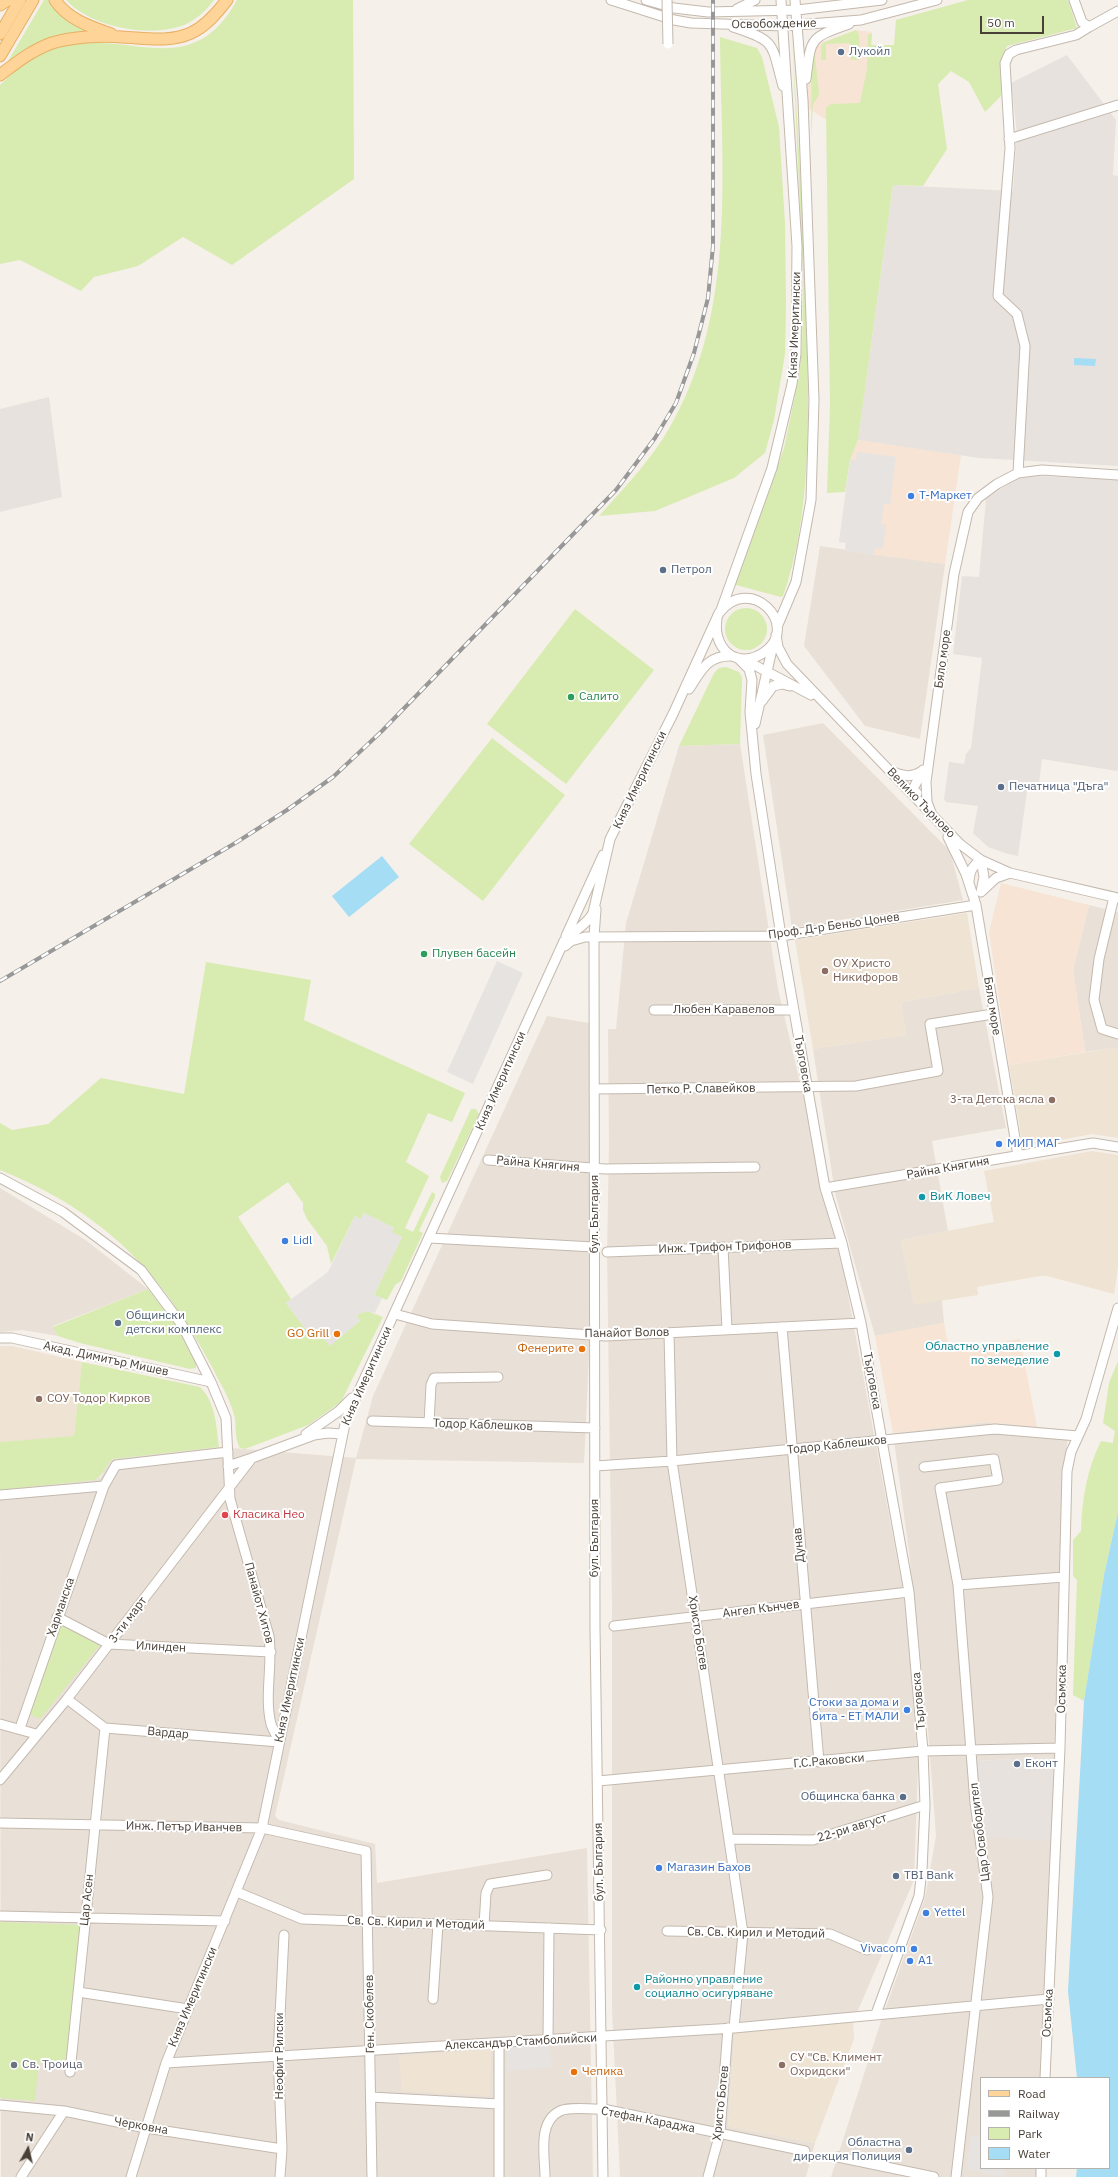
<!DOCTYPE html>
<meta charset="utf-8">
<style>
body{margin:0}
#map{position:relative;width:1118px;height:2177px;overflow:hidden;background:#f5f0e9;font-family:"IBM Plex Sans",sans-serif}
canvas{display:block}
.legend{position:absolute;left:980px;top:2077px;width:130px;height:92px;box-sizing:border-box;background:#fff;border:1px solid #b6b3af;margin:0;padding:5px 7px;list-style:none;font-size:12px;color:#494037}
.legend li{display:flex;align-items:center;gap:8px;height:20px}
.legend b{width:20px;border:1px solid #b6b3af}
.north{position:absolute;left:8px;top:2129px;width:40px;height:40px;-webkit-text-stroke:3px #fff;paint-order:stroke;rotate:8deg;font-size:11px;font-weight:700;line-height:16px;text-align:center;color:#494037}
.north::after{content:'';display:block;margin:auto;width:14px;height:18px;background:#494037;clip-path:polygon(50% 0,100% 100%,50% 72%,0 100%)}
.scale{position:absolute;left:980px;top:16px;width:64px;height:18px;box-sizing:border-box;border:2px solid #494037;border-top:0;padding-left:5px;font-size:12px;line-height:14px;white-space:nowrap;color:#494037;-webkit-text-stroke:3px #fff;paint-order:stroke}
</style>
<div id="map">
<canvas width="1118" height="2177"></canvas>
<ul class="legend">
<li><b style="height:5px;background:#ffd498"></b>Road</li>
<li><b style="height:5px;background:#989898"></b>Railway</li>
<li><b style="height:11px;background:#d8ebb1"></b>Park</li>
<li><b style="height:11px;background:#a4ddf4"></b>Water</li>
</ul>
<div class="north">N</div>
<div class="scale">50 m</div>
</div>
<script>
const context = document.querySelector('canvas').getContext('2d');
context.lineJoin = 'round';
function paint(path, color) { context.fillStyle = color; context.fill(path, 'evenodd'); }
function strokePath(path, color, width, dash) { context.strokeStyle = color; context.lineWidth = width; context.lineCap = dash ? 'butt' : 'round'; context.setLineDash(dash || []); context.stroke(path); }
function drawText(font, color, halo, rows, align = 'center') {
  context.font = font + ' "IBM Plex Sans",sans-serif'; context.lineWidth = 4; context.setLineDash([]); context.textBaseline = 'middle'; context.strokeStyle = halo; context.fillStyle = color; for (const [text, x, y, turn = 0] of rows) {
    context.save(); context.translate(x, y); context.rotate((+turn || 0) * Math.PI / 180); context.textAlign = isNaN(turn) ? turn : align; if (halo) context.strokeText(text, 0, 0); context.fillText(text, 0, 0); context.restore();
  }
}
const residential = new Path2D(`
 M820,546l125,18 -25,175 -55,-13 -61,-80z
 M823,723l127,128 13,49 -171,28 -29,-193z
 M740,744l38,245 63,268 65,349 12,158 -4,116 -61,142 -118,11 -7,93 87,17 -9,34h-186l-8,-168v-402l-5,-355 2,-108 -1,-115h8l10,-106 53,-177z
 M1089,905l29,7v138l-6,-2 -27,4 -12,-82z
 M979,988l27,140 -74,13 16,90 -47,9 13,64 28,-4 2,23 -69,13 -40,-143 -22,-144 93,-14 -5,-33z
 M547,1016l42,7 5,224 -10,216 -228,-4 -81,357 4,4 96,24 2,39 210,-35 6,329h-592l-1,-687 95,-10 6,-3 6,-13 6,-5 106,-12 137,11 17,-62z
 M0,1188l87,53 61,48 -95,37 5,10 -36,-6 -22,2z
 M987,1422l81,8 -8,145 -6,182 -78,4 76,80 -12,237h-59v90h55v9h-205l50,-156 44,-123 11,-62 -8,-106 -19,-178 -16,-119z`);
const commercial = new Path2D(`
 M856,30l16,2 -2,37 -12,52 -33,-2 -20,-13 1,-58z
 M858,440l103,15 -16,109 -100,-13 1,-8 -7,-1 11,-82z
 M1001,883l88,22 -16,65 12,82 -76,13 -20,-133z
 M944,1323l5,27 71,-11 17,88 -50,-5 -94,11 -18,-97z`);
const industrial = new Path2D(`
 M1067,55l49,65 -3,55 5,1v290l-139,-8 -121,-18 35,-255 120,6 4,-57 -6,-51z
 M49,397l13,100 -62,15v-103z
 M1021,475l97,5v288l-1,3 -75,-12 -4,33 -11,-1 -9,65 -10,-2 -20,-7 -15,-14 5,-27 -32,-4 -2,-3 5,-37 15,2 2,-10 5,-6 11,-90 -29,-4 9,-78 17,1 7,-78z
 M1054,1757l-2,84 -67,-4 -9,-76z`);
const education = new Path2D(`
 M967,913l12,75 -78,14 5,33 -93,14 -18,-109z
 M1112,1048l6,2v88l-26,-4 -69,13 -14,-82z
 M1092,1151l26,4v111l-4,28 -67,-18h-7l-63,11 1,8 -64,10 -13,-65 93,-18 -10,-51z
 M0,1346h12l70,16 -8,75 -74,5z
 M853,2022l1,17 -39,104 -87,-17 7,-93z
 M491,2049l-1,47 -88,-5 -3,-35z`);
const green = new Path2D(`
 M44,0h4l11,14 26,16v2l-27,3 -14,5 -36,21z
 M66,0h148c-9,12 -21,23 -36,27 -34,10 -88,-1 -112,-27z
 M237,0h116l1,179 -122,86 -49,-28 -45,29 -44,11 -13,14 -61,-31 -20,4v-179c17,-17 36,-33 60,-39 69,-17 131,38 177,-46z
 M968,0h100l9,28 -70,18 -6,13v37l-16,16 -16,-30 -18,-11 -13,13 9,65 -24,37 -30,-1 -35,255 -8,20 -5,32 -18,1 3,-87 -4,-298 5,-4 29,-1 7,-34 1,-35h4l-1,11h23l2,-25z
 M856,30l3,5 1,25h-9l-1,-17 -24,1v16h-5v-13l2,-4z
 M792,35c6,101 13,202 15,303 2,81 4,181 -24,258l-2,1 -45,-12 -1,-2 49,-135 15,-71 3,-30 1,-75z
 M720,37l37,11 5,9 17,70 6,97 1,81 -1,49 -11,66 -9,33 -31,25 -79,33 -56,5c25,-28 52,-56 71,-89 68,-118 51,-260 50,-390z
 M814,46l5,49 -6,9 -2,36 1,-81z
 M725 629a21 21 0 1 1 42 0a21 21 0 1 1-42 0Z
 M575,609l79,61 -88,114 -79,-60z
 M726,667l13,5 3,5 -2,67 -61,2 35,-73 5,-5z
 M492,738l73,57 -82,106 -74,-57z
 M206,962l105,18 -7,40 161,73 -13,29 -24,-9 -22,49 23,14 -24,52 8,4 19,-40 3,2v3l-16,34 4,2 -22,48 -6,4 -8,15 -13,-5 28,-58 -11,-5 3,-4 -30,-15 -3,6 -6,-3 -24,48 -4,-18 -20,-27 -4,-9v-7l-15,-21 -50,35 53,82 -5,4 28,37 7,-5 9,10 30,-24 -4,-6 11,-4 16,6 -42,85 -33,23 -63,24 -5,-1c-5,-8 -4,-20 -5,-29 -2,-10 -7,-22 -12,-31 -53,-106 -111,-173 -223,-218v-47l12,7 36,-6 53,-46 83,16z
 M471,1109h5l3,5 -32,67 -5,2 -2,-6z
 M148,1289l28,37 20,37v5l-6,1 -110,-26 -22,-7 -5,-9z
 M1118,1361v151l-14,63 -20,126 -11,-6 4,-115 -4,-4v-36l8,-9c1,-32 6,-62 20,-90l12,2 2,-12 -12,-8 6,-40z
 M82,1362l118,25c16,16 16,38 19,60l-106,12c-8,6 -9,16 -18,21l-95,10v-48l74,-6z
 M59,1624l41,21 -60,74 -12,-5z
 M0,1922l82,3 -12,139 -31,-2 -4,39 -35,-3z`);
const parking = new Path2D(`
 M857,452l39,5 -6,47h-6l-3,20 5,1 -3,24 -8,-1 -1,7 -29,-4 1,-8 -7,-1 11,-82h6z
 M497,961l26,12 -50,111 -26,-12z
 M364,1213l30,15 -2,4 10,5 -28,58 8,3 -7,15 -8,-2 -11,4 4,6 -30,25 -9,-11 -7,5 -28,-37 42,-31 27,-56 6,3z
 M549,2045l3,22 -46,4 1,-23z
 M971,2136h10v32h23v9l-37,-8z`);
const water = new Path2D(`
 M1074,358l22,1 -1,7 -21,-1z
 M382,856l17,21 -50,40 -17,-21z
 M1118,1512v665h-42l1,-9h32v-90h-32l-9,-87 16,-290 20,-126z`);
const minor = new Path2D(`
 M611,0l63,20 17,3 93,3 77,-6 76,-20
 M646,0l28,8 34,4 89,-2 85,-10
 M1074,0l8,22 7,5 29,-16
 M737,9l18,-9
 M733,27c44,14 38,16 50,59
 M806,79c5,-41 3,-41 43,-55
 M1009,139l109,-34
 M1018,473l7,-127 -8,-32 -19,-18 12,-148 -5,-85 4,-9 7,-4 60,-15 13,-8
 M721,610l51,-142 20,-84 4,-30 1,-108 -16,-246
 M777,627l19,-45 15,-82 3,-100 -11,-300 -8,-100
 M776,635l2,12 9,17 173,180 21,16 29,13 108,25
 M738,658l11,11 3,11 -2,32 6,62 25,162 44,252 17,55 19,80 48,269 14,159 2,54 -3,65 -3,26 -43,118
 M743,659l68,36
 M689,689c12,-18 18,-34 43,-33
 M762,701l11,-15 9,-2 8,2
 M755,724l18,-79
 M893,772c11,4 19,6 29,-1
 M917,793l-5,1 1,-5 10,-19
 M932,815l-5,-13 -1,-20 28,-208 14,-62 10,-14 19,-14 21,-11 24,-3 76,5
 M948,837l18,37 10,31 42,251
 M969,881c1,-10 3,-15 12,-21l3,17 -3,15
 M982,891l14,-13 14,-5
 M1114,897l-15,62 -5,41 8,29 16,5
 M596,909l-2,28 1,691 8,549
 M566,936l37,-81
 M565,946l6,-5 14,-4 196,-1 195,-31
 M654,1010h140
 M594,1089l262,-3 82,-15 -8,-47 63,-10
 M488,1160l117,9 150,-2
 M0,1178l63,34 78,58 41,55 29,57 15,36 4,81 39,137c4,29 -5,60 2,88 2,6 6,12 8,18l-174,-14 -38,-29
 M825,1188l268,-45 25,4
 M429,1238l165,9
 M723,1247l4,83
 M607,1252l235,-9
 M395,1314l37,10 174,12 255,-13
 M782,1327l37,435
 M669,1333l3,128 71,472 -9,95
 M0,1338h12l199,44
 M372,1421l223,7
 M429,1423l2,-38 3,-7 64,-1
 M306,1434l33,-23 13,-13
 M228,1466l24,-8
 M595,1466l77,-5 323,-32 83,7
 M924,1467l70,-8 4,21 -58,8 18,97 17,218 13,94 -32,280
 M0,1495l104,-9 12,-21 112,-13
 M958,1585l106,-8
 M57,1617l52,27 162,8
 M614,1626l295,-34
 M0,1724l36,10
 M20,1728l84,-242
 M0,1780l67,-81 185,-241 62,-23 14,-2 14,1
 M598,1781l325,-30 137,-3
 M0,1823l262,5 104,23 6,326
 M729,1839l84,1 112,-35
 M237,1892l65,27 299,11
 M0,1916l225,5
 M484,1925l2,-32 4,-9 57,-9
 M667,1931l163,3 37,16
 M78,1992l110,17
 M433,1999l5,-75
 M548,2040l1,-112
 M499,2043v134
 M166,2063l568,-35 315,-29
 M70,2072l35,-344
 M1045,2078l15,-330 7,-277 4,-19 15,-33 32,-111
 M371,2097l128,7
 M0,2105l64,6 82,17 136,21
 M838,2157l96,20
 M21,2177l43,-66
 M131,2177l35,-114 96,-235 84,-409 218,-478c9,-10 23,-16 29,-28l17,-74 63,-125 46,-101c31,-40 80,11 48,37 -7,6 -14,9 -23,9 -21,-1 -30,-21 -27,-40
 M280,2177l2,-28 -4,-93 6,-121
 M545,2177c0,-20 -8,-55 15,-66 11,-5 31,-1 43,-2l202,42
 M708,2177l12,-44 8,-105
 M1041,2177v-9`);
const major = new Path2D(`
 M55,0c12,19 36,27 56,34
 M0,5l8,-5
 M0,34l20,-34
 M0,56l33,-56
 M0,75c16,-12 32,-25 52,-32 21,-6 48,-8 70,-6 23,1 47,6 69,-4 15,-7 26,-20 36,-33`);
const rail = new Path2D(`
 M0,981l237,-139 50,-32 46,-33 49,-46 234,-241 39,-52 21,-35 18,-50 14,-55 5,-52v-246`);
const minorBridge = new Path2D(`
 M667,0l1,44`);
const markers = [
 [841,52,4,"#5c6f8a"],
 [911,496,4,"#3f7fe0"],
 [663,570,4,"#5c6f8a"],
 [571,697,4,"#2e9e5b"],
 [1001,787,4,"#5c6f8a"],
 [424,954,4,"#2e9e5b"],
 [825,971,4,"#8d6e63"],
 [1052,1100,4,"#8d6e63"],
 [999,1144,4,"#3f7fe0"],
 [922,1197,4,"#0f9aa8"],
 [285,1241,4,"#3f7fe0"],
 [118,1323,4,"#5c6f8a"],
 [337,1334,4,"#e8710a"],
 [582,1349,4,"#e8710a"],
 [1057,1354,4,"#0f9aa8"],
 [39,1399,4,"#8d6e63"],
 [225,1515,4,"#e0444e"],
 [907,1710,4,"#3f7fe0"],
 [1017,1764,4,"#5c6f8a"],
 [903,1797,4,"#5c6f8a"],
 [659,1868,4,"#3f7fe0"],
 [896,1876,4,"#5c6f8a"],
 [926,1913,4,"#3f7fe0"],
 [914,1949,4,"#3f7fe0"],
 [910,1961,4,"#3f7fe0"],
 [637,1987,4,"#0f9aa8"],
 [14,2065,4,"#6b7280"],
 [782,2065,4,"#8d6e63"],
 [574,2072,4,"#e8710a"],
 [909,2150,4,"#5c6f8a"]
];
const streetNames = [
 ["Освобождение",774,24,-1],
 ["Княз Имеритински",795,325,-88],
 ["Бяло море",943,659,-82],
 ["Княз Имеритински",640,780,-64],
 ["Велико Търново",921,803,46],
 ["Проф. Д-р Беньо Цонев",834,926,-8],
 ["Бяло море",992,1006,81],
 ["Любен Каравелов",724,1010],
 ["Търговска",803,1064,80],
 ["Княз Имеритински",501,1081,-66],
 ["Петко Р. Славейков",701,1089,-1],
 ["Райна Княгиня",538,1164,5],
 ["Райна Княгиня",948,1168,-10],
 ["бул. България",595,1214,-90],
 ["Инж. Трифон Трифонов",725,1247,-2],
 ["Панайот Волов",627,1333,-1],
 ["Акад. Димитър Мишев",106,1359,12],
 ["Княз Имеритински",367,1376,-66],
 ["Търговска",872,1381,80],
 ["Тодор Каблешков",483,1425,2],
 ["Тодор Каблешков",837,1445,-6],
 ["бул. България",595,1538,-90],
 ["Дунав",799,1545,-95],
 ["Панайот Хитов",259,1603,75],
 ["Харманска",61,1607,-71],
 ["Ангел Кънчев",761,1609,-7],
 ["3-ти март",128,1620,-53],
 ["Христо Ботев",698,1633,81],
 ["Илинден",161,1647,3],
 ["Осъмска",1062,1689,-89],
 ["Княз Имеритински",290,1690,-78],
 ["Търговска",919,1701,-95],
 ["Вардар",168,1733,5],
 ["Г.С.Раковски",829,1761,-5],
 ["Инж. Петър Иванчев",184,1827,1],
 ["22-ри август",852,1828,-17],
 ["Цар Освободител",980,1832,-97],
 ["бул. България",599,1862,-91],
 ["Цар Асен",87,1900,-84],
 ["Св. Св. Кирил и Методий",416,1923,2],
 ["Св. Св. Кирил и Методий",756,1933,1],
 ["Княз Имеритински",193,1997,-67],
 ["Осъмска",1048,2013,-87],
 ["Ген. Скобелев",370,2014,-91],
 ["Александър Стамболийски",521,2042,-3],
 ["Неофит Рилски",280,2056,-90],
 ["Христо Ботев",721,2103,-84],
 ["Стефан Караджа",648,2120,11],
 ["Черковна",141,2126,10]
];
const serviceNames = [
 ["Лукойл",849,52],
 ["Петрол",671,570],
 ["Печатница \"Дъга\"",1009,787],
 ["Общински",126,1316],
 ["детски комплекс",126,1330],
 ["Еконт",1025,1764],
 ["Общинска банка",895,1797,"right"],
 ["TBI Bank",904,1876],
 ["Областна",901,2143,"right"],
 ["дирекция Полиция",901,2157,"right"]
];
const shopNames = [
 ["Т-Маркет",919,496],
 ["МИП МАГ",1007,1144],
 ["Lidl",293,1241],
 ["Стоки за дома и",899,1703,"right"],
 ["бита - ЕТ МАЛИ",899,1717,"right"],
 ["Магазин Бахов",667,1868],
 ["Yettel",934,1913],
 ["Vivacom",906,1949,"right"],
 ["A1",918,1961]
];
const leisureNames = [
 ["Салито",579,697],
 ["Плувен басейн",432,954]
];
const educationNames = [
 ["ОУ Христо",833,964],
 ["Никифоров",833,978],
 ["3-та Детска ясла",1044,1100,"right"],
 ["СОУ Тодор Кирков",47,1399],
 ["СУ \"Св. Климент",790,2058],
 ["Охридски\"",790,2072]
];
const cultureNames = [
 ["ВиК Ловеч",930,1197],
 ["Областно управление",1049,1347,"right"],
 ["по земеделие",1049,1361,"right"],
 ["Районно управление",645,1980],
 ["социално осигуряване",645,1994]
];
const foodNames = [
 ["GO Grill",329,1334],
 ["Фенерите",574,1349],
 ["Чепика",582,2072,"left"]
];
const healthNames = [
 ["Класика Нео",233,1515]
];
const worshipNames = [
 ["Св. Троица",22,2065]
];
paint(residential, '#e9e1d7');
paint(commercial, '#f7e4d4');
paint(industrial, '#e8e2de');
paint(education, '#efe3d3');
paint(green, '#d8ebb1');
paint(parking, '#e7e3e1');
paint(water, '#a4ddf4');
strokePath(minor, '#c4b9ae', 11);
strokePath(major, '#e9af63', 13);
strokePath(minor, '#fff', 9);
strokePath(major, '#ffd498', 11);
strokePath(rail, '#989898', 4);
strokePath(rail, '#fff', 2.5, [8]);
strokePath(minorBridge, '#c4b9ae', 11, []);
strokePath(minorBridge, '#fff', 9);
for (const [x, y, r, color] of markers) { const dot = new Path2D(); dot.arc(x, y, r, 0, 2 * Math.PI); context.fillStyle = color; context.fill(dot); strokePath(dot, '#fff', 1.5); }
drawText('12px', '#494037', '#fff', streetNames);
drawText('12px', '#4e5e75', '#fff', serviceNames, 'left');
drawText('12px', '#366cbe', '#fff', shopNames, 'left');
drawText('12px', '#27864d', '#fff', leisureNames, 'left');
drawText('12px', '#785e54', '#fff', educationNames, 'left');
drawText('12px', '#0d838f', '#fff', cultureNames, 'left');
drawText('12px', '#c56008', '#fff', foodNames, 'right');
drawText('12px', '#be3a42', '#fff', healthNames, 'left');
drawText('12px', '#5b616d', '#fff', worshipNames, 'left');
</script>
